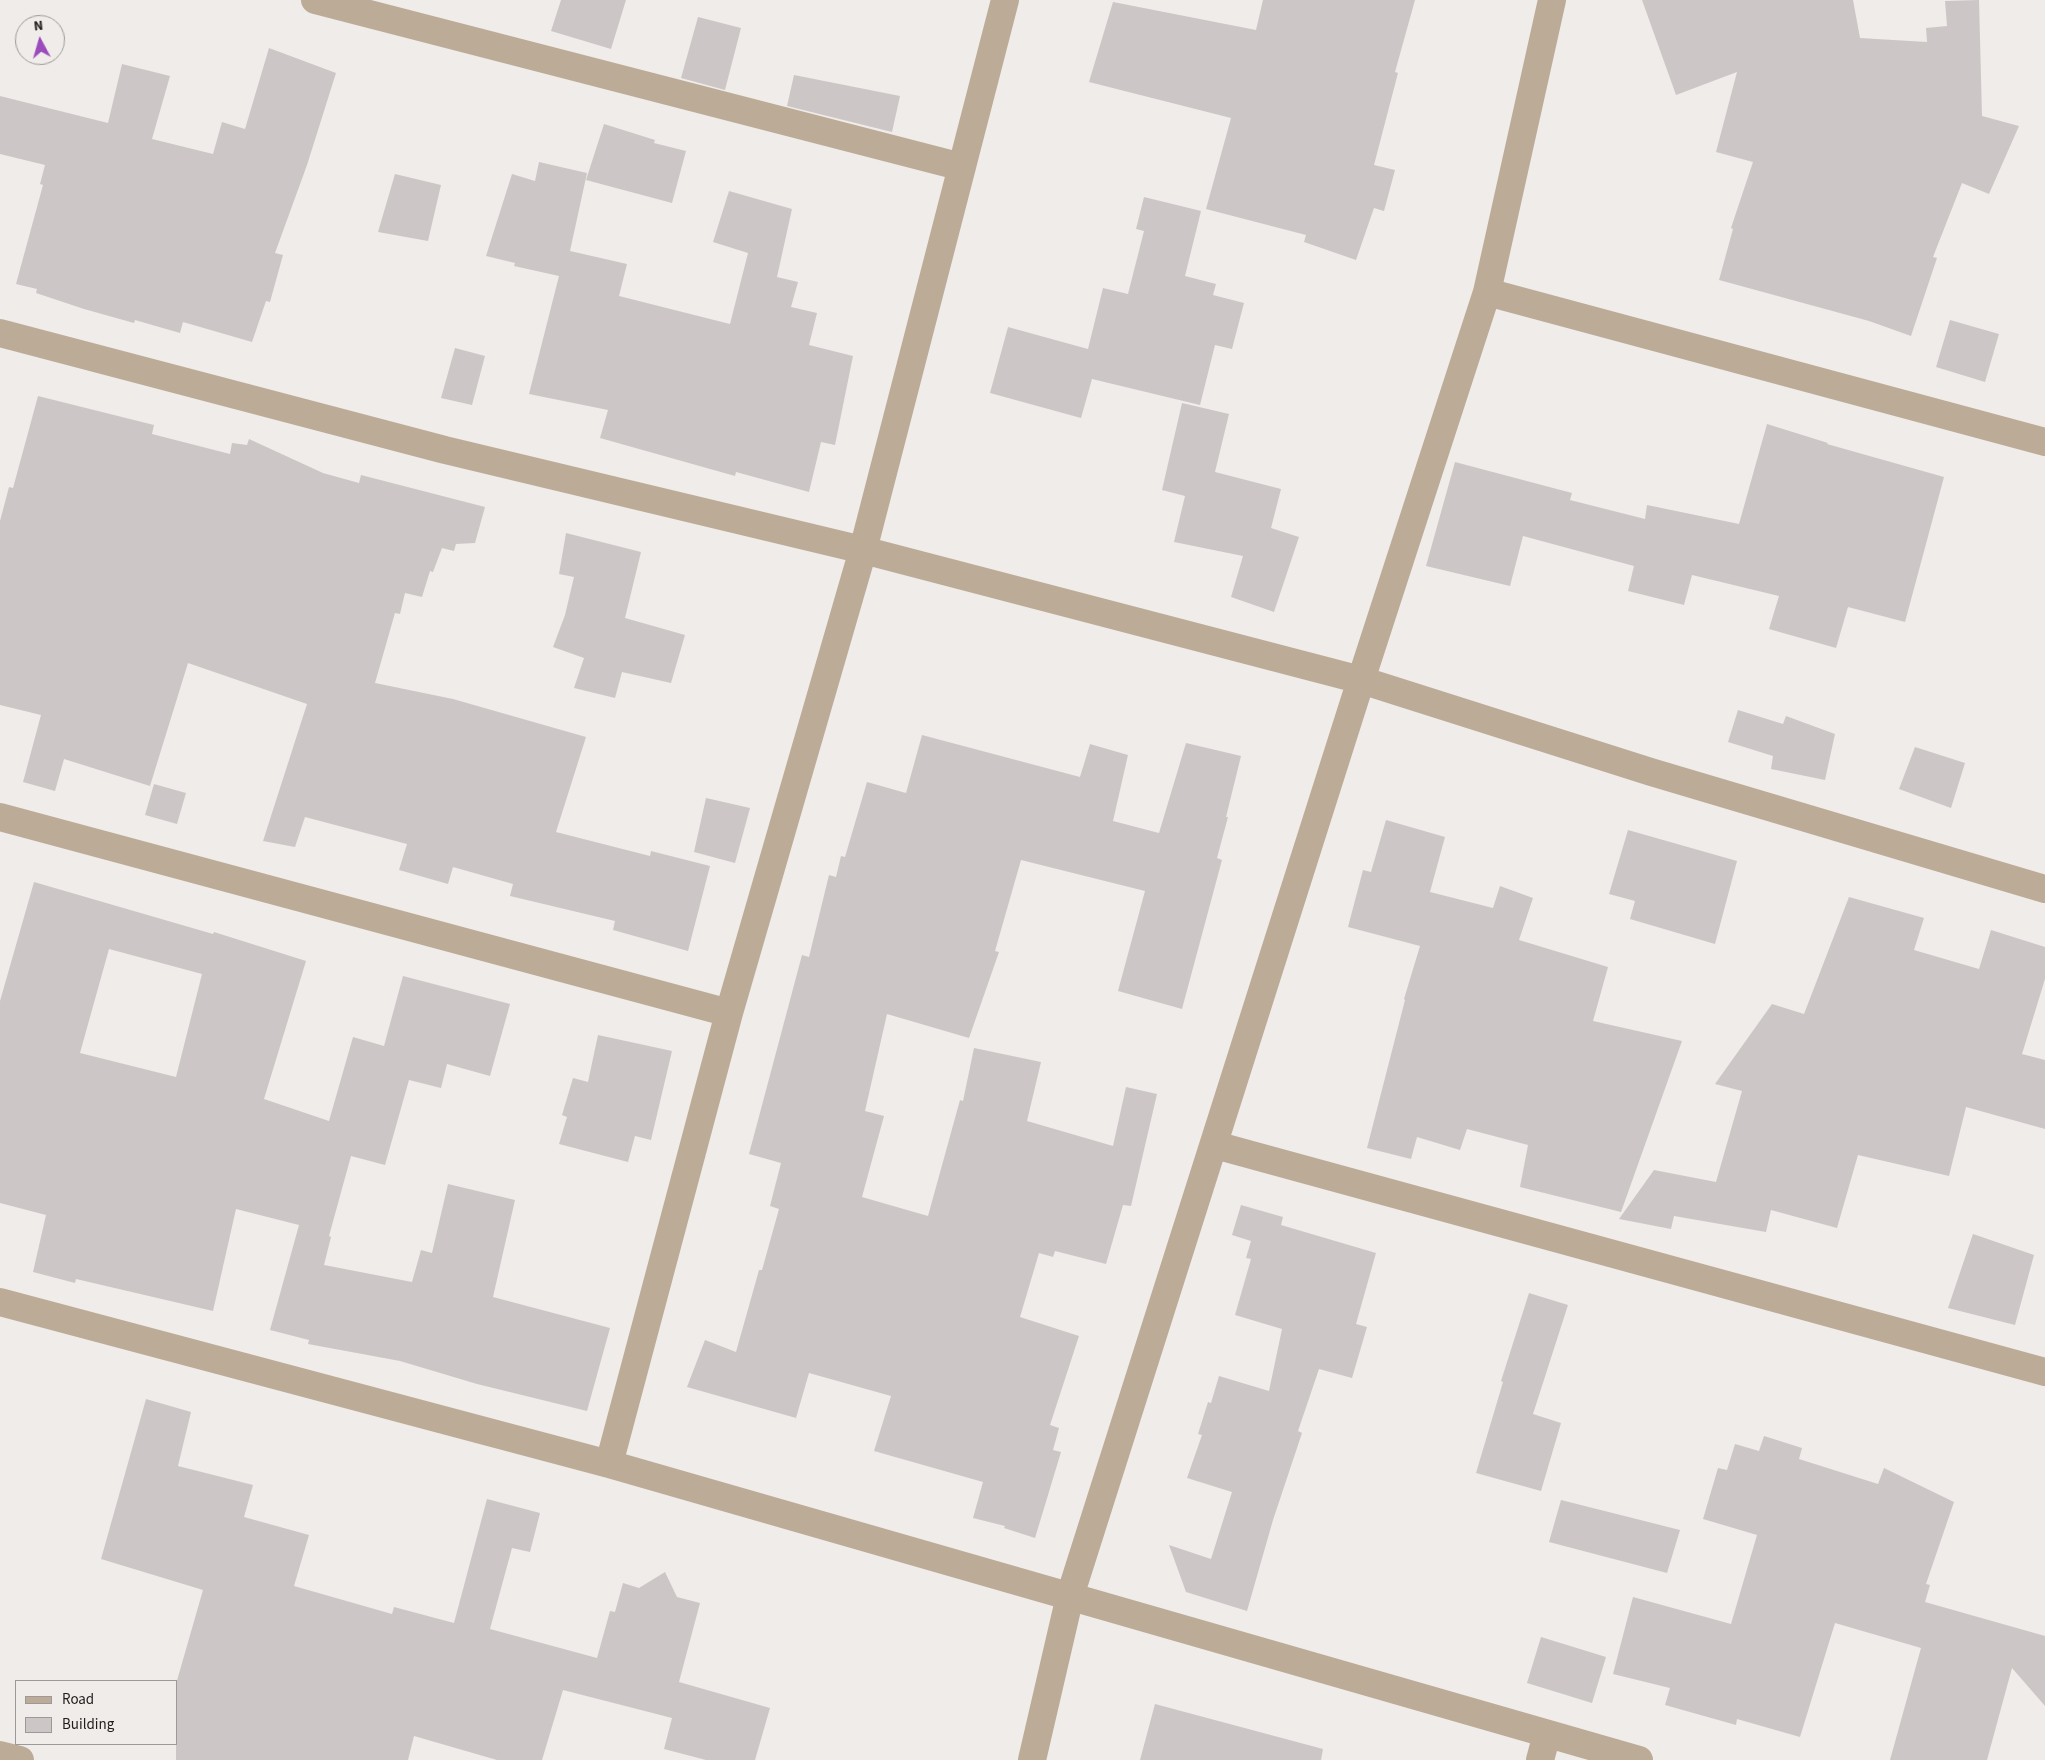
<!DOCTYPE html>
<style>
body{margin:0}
#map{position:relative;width:2045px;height:1760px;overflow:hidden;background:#f0ecea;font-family:"Source Sans 3",sans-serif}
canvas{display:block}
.legend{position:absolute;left:15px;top:1680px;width:162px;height:65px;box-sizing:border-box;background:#f0ecea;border:1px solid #9c9998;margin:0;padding:6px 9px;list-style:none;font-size:15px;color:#1e1d1c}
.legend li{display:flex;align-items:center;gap:10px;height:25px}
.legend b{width:25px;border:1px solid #9c9998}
.north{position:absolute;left:15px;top:15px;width:50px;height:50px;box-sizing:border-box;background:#f0ecea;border:1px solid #9c9998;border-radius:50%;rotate:354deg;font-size:14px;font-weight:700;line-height:20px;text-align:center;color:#1e1d1c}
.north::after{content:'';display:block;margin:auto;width:18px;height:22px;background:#9b4bbb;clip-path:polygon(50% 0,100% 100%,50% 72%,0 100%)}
</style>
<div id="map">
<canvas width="2045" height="1760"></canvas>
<ul class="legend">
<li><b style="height:6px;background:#bcac97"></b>Road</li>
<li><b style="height:14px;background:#ccc7c6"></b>Building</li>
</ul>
<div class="north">N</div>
</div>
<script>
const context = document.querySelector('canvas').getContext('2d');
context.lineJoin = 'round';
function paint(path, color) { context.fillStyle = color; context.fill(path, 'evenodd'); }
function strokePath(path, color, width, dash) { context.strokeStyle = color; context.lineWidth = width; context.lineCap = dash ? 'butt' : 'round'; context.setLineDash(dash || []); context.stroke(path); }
const building = new Path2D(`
 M561,0h65l-15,49 -60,-18z
 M1263,0h152l-20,72 3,1 -24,92 21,5 -11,41 -10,-3 -18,52 -52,-18 2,-7 -100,-26 25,-91 -142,-36 24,-80 143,28z
 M1642,0h211l7,38 67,4 -1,-14 21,-2 -2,-25 34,-1 3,116 37,10 -30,68 -27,-11 -29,74 4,1 -26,78 -42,-15 -150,-41 14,-51 -2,-1 22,-66 -37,-10 21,-80 -61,23z
 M698,17l43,11 -16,62 -44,-12z
 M269,48l67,25 -29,92 -32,88 8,2 -13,47 -4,-1 -14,41 -69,-20 -3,11 -45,-13 -1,3 -50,-14 -48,-16 1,-4 -21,-5 27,-99 -3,-1 5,-19 -45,-11v-58l108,27 14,-59 48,12 -18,63 61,15 9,-32 23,7z
 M794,75l106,21 -8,36 -105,-26z
 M604,124l51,16 -1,3 32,8 -14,52 -86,-23z
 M539,162l48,11 -17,78 57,13 -8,32 111,28 18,-71 -35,-11 16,-51 63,18 -15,68 21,5 -7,25 26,6 -8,32 44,11 -18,89 -14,-3 -12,50 -73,-20 -1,4 -135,-38 8,-28 -79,-16 30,-118 -45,-10 1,-3 -29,-7 26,-82 23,7z
 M395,174l46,11 -13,56 -50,-9z
 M1144,197l57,14 -16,65 31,8 -3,11 31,8 -12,46 -17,-4 -15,60 -108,-26 -11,39 -91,-25 18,-66 80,22 15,-61 25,6 16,-63 -8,-2z
 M1950,320l49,14 -14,48 -49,-15z
 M455,348l30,8 -13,49 -31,-7z
 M38,396l116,29 -2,9 78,20 2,-11 15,2 2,-6 74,34 36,10 2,-8 124,32 -10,36 -19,1 -2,7 -12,-3 -9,24 -3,-1 -8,26 -17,-4 -5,21 -5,-1 -20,70 78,16 133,38 -30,95 94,24 1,-5 59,15 -22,85 -75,-21 2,-9 -105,-25 3,-12 -60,-17 -5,17 -49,-14 8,-26 -102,-27 -10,30 -32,-6 44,-137 -119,-41 -38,123 -86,-27 -9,32 -32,-9 18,-67 -41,-10v-184l9,-34 4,1z
 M1182,403l47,11 -14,58 66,17 -10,39 28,9 -25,75 -43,-15 12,-41 -69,-14 11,-46 -23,-6z
 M1767,424l61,19 -1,1 117,33 -39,145 -57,-15 -12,41 -67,-19 10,-33 -87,-21 -8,30 -56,-14 6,-25 -111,-30 -13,50 -84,-20 29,-104 117,31 -2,7 75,19 2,-14 92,19z
 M566,533l75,19 -16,66 60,17 -14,48 -49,-11 -7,26 -41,-10 10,-30 -31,-11 12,-32 9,-38 -15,-3z
 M1738,710l45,14 3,-8 49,18 -10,46 -54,-11 2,-13 -45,-14z
 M922,735l158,42 10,-33 38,11 -15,66 46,12 27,-90 55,13 -15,61h2l-11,41 5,2 -40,149 -64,-18 27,-100 -124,-31 -26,91 4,1 -30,86 -82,-24 -22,97 19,5 -22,81 66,19 32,-116 3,1 11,-53 67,14 -14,59 86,25 13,-59 31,7 -26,112 -8,-1 -17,59 -51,-13 -2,6 -14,-4 -19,64 59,19 -29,89 9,3 -6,22 8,2 -26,86 -31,-10 1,-2 -32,-8 10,-36 -109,-31 17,-55 -82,-23 -13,45 -109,-31 18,-47 31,12 23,-82h3l17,-61 -9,-3 11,-43 -32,-9 53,-199 7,2 20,-82 7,2 5,-21 4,1 22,-75 39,11z
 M1915,747l50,16 -14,45 -52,-19z
 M154,784l32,9 -9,31 -32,-9z
 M706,798l44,10 -15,55 -41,-11z
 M1386,820l59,17 -15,55 63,16 7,-22 33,12 -14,42 89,27 -15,54 89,20 -61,171 -101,-25 8,-42 -61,-16 -7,21 -43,-13 -6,22 -44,-11 38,-148 -1,-1 16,-53 -72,-19 15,-57 8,2z
 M1628,830l109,31 -22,83 -85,-25 5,-18 -26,-7z
 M34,882l179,52 1,-2 92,29 -42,138 65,22 24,-84 31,9 19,-70 107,28 -20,72 -43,-12 -6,24 -32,-8 -24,85 -34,-9 -22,80 2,1 -7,28 88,17 9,-32 11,3 16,-69 67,16 -22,97 117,31 -23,83 -110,-27 -77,-23 -92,-17 1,-4 -39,-10 29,-105 -63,-16 -23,102 -137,-32 -1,4 -42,-11 13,-57 -46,-12v-202zM109,949l93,25 -26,103 -96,-24z
 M1849,897l75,21 -10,32 65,19 12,-39 54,17v32l-23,75 23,6v69l-79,-22 -17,69 -91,-21 -21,73 -66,-18 -5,22 -92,-16 -3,13 -52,-10 35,-49 62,12 26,-91 -27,-7 57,-80 32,10z
 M598,1035l74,16 -21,89 -16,-4 -7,26 -69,-18 8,-27 -5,-2 11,-37 15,4z
 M1241,1205l42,12 -2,8 95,28 -20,71 11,3 -15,51 -33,-9 -21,62 4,2 -29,87 -26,91 -61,-19 -17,-47 42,14 21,-67 -45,-14 15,-43 -4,-1 10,-32 3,1 8,-27 50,15 13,-62 -47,-14 16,-56 -5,-1 5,-17 -19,-6z
 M1973,1234l61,21 -19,70 -67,-17z
 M1529,1293l39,12 -35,109 28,9 -20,68 -65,-18 27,-91 -2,-1z
 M146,1399l45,13 -13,54 75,19 -9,32 65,18 -15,51 98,28 2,-7 60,16 33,-124 53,14 -10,39 -18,-4 -22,81 107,29 13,-47 5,1 8,-29 16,5 26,-16 12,25 23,6 -21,79 91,26 -15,52h-49l-42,-11 8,-31 -109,-28 -21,70h-45l-83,-24 -6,24h-232v-76l27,-94 -102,-31z
 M1764,1436l38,12 -3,11 79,25 6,-16 70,34 -28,82 4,1 -5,17 120,34v70l-33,-38 -25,92h-97l31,-112 -86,-25 -35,114 -63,-18 -1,6 -71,-20 5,-17 -57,-14 20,-77 98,27 26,-89 -54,-16 15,-51 9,2 8,-26 24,7z
 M1561,1500l119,30 -13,43 -118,-31z
 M1541,1637l65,20 -14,46 -65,-20z
 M1155,1704l168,45 -2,11h-181z`);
const minor = new Path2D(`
 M315,0l647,167
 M1487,292l558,150
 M0,333l445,117 418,100 498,130 290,92 394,117
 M0,817l729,196
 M1215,1145l830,227
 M0,1302l609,162 1030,296
 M609,1464l120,-451 134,-463 142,-550
 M0,1755l20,5
 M1032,1760l38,-164 291,-916 126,-388 65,-292
 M1540,1760l7,-26`);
paint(building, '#ccc7c6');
strokePath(minor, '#bcac97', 28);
</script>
